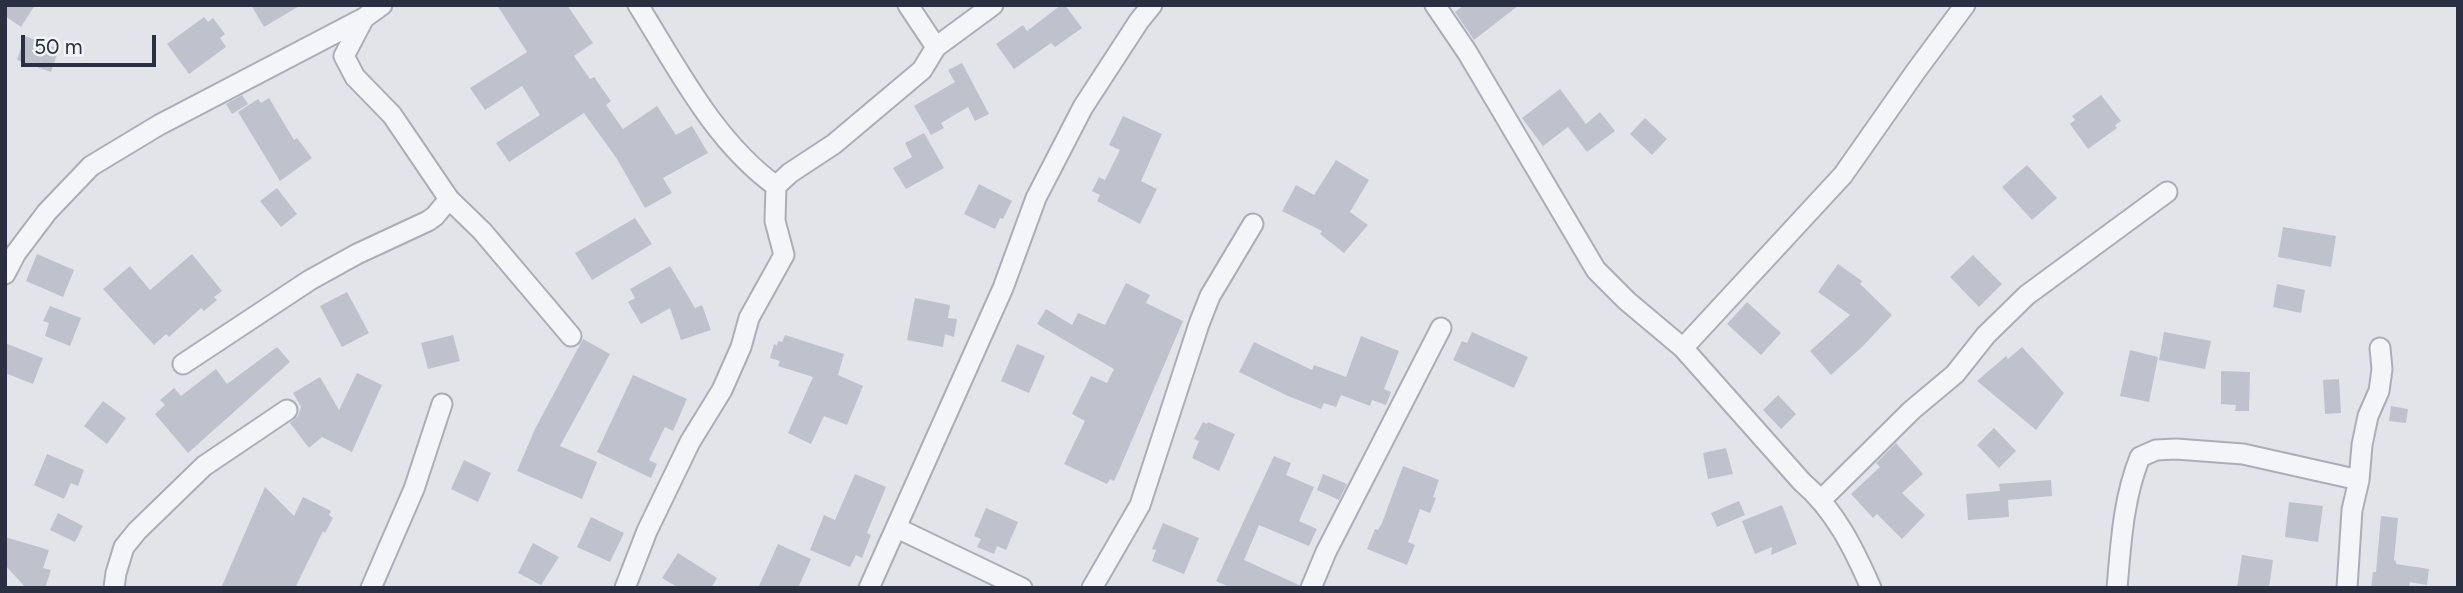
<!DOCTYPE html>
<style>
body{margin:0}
#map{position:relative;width:2463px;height:593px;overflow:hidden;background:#e2e4ea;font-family:Figtree,sans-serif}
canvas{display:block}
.frame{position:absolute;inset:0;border:7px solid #2a2f42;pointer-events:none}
.scale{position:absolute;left:21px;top:35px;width:135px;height:32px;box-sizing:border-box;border:4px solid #2a2f42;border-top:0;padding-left:9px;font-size:21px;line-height:24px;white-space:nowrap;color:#2a2f42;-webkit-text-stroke:5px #f1f3f7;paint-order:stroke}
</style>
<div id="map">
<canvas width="2463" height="593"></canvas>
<div class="frame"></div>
<div class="scale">50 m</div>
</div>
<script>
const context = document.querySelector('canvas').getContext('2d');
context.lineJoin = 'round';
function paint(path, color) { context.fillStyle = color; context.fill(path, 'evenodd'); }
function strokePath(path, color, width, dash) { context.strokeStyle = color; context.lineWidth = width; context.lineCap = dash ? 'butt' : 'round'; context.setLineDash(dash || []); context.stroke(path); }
const building = new Path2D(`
 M5,5h30l-14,22 -16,-11z
 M251,5h50l-37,22z
 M497,5h70l26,38 -19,13 16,23 4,-2 17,24 -5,4 17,24 34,-23 19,29 16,-9 16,27 -45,25 9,15 -27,15 -28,-49 -33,-46 -75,49 -13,-19 44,-28 -18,-29 -37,24 -15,-22 57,-36z
 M1061,5h4l17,23 -27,19 -4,-4 -37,26 -18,-25 27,-19 4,6z
 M1464,5h55l-45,35 -19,-28z
 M204,17l4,5 5,-4 12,16 -5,4 6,9 -37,27 -22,-30z
 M25,36l34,13 -8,23 -34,-12z
 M962,63l27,51 -14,7 -7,-14 -27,16 3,5 -13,7 -17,-29 41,-24 -7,-12z
 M1560,89l26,35 14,-12 15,19 -28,21 -19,-25 -25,19 -21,-28z
 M242,95l6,9 -16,10 -6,-10z
 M2101,95l20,26 -6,4 2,3 -29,21 -18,-25 5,-4 -3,-4z
 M269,98l25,42 3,-2 15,20 -32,23 -42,-69 20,-13 3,4z
 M1123,116l39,18 -21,47 16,8 -17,35 -43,-23 3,-6 -8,-4 7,-14 6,3 15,-30 -11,-5z
 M1645,118l22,21 -15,16 -22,-21z
 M924,133l20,35 -38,21 -13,-21 19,-11 -7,-14z
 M1336,160l33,20 -19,32 18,13 -24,28 -24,-19 2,-3 -40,-20 14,-26 18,10z
 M2027,165l30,33 -25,22 -30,-33z
 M979,184l33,17 -9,18 -3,-1 -5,11 -31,-15z
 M277,188l20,26 -16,13 -21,-26z
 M635,218l17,26 -60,36 -17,-27z
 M2283,227l53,9 -5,31 -53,-10z
 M37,254l37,16 -11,27 -37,-16z
 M192,254l30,37 -8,6 3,3 -13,11 -3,-3 -32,29 -3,-3 -12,11 -51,-56 27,-23 20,24z
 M1973,255l29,29 -23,23 -29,-30z
 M1838,264l24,17 -2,3 32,31 -29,31 -32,29 -21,-24 40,-36 -32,-23z
 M670,266l25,42 7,-3 9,25 -30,10 -11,-32 -29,16 -13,-22 7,-4 -5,-9z
 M1126,283l24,12 -4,8 37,18 -63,147 -6,13 -4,-2 -3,5 -43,-20 21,-43 -13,-7 19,-38 16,7 7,-14 -77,-45 9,-15 26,16 6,-12 27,12z
 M2277,284l28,6 -4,23 -28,-6z
 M347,292l22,41 -27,14 -22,-41z
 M915,298l35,7 -2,13 9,1 -3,18 -9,-3 -2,13 -36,-7z
 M1747,302l34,31 -20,22 -34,-31z
 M50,306l31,12 -11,28 -25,-10 4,-13 -6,-2z
 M1472,332l56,25 -14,31 -61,-28 9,-19 5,2z
 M2164,332l47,9 -6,28 -46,-9z
 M453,335l7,26 -32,8 -7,-26z
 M785,335l59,19 -6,21 25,11 -16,39 -23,-9 -13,28 -23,-11 25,-56 -35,-11 2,-5 -10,-3 4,-14 3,2 1,-5 4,1z
 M1361,336l38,15 -15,38 7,3 -5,13 -14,-5 -2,6 -29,-11 -5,12 -12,-4 -3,6 -33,-13 -49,-24 15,-30 58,28 2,-5 32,12z
 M583,339l27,15 -50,92 37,16 -15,37 -65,-28 18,-42z
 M5,343l38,15 -10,26 -28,-11z
 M1017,344l28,12 -16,37 -28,-12z
 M277,347l13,15 -102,91 -33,-39 10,-9 -5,-5 14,-12 7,8 35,-27 11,15z
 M2022,347l42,46 -28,37 -59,-49 29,-25 2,3z
 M2130,350l28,7 -9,45 -29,-6z
 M2221,371l29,1 -1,39h-14l1,-6 -15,-1z
 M357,373l25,12 -30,67 -30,-15 -13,11 -19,-25 8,-7 3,-9 -8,-14 27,-16 19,33z
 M633,375l54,24 -14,32 -8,-4 -16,33 8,4 -6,14 -54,-26z
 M2339,379l2,34 -16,1 -2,-34z
 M1778,395l18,19 -15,15 -18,-19z
 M103,401l23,17 -19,26 -23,-18z
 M2391,406l17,3 -2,14 -17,-2z
 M1203,422l4,2 1,-2 27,12 -16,37 -27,-13 7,-17 -5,-2z
 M1994,428l22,23 -17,17 -22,-23z
 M1896,443l27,31 -21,19 23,22 -23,24 -25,-25 -4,4 -22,-24 29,-27 -4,-4z
 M1726,448l7,26 -25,5 -5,-26z
 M47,454l37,16 -6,16 -7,-3 -7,16 -30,-14z
 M1274,456l17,7 -5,12 28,12 -15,34 18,8 -8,17 -50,-21 -15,35 55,25v3h-67l-16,-7z
 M464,460l27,13 -13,29 -27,-13z
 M1403,466l36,14 -6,17 3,1 -6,15 -10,-4 -12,33 7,3 -8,20 -40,-16 8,-20 3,1 4,-7z
 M855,474l31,13 -19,46 4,2 -9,23 -6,-3 -6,12 -40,-17 14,-35 11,5z
 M1323,474l24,10 -8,16 -22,-10z
 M2051,480l1,16 -44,4 1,17 -41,3 -2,-26 34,-3 -1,-7z
 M265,487l29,29 9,-19 28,14 -2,4 4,3 -8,15 -2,-2 -28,57h-74z
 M1739,501l6,14 -28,12 -6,-14z
 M2289,502l34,4 -5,36 -33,-5z
 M1782,505l15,39 -26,11 1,-8 -17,7 -13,-33z
 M986,508l32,14 -12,28 -9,-4 -3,8 -17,-7 4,-8 -7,-3z
 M58,513l25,13 -8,16 -25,-12z
 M2381,516l17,2 -4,42 2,1v3l33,5 -2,16 -17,-3 -1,6h-38l2,-16h3z
 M591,517l33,16 -14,29 -33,-15z
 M1163,523l36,15 -15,36 -32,-13 4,-11 -4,-1z
 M5,537l44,13 -6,18 8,2 -6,18h-19l-21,-23z
 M533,543l26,14 -18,28 -23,-12z
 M778,544l33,15 -13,29h-40z
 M678,553l39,25 -6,10h-32l-17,-10z
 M2242,555l31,5 -4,28h-32z`);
const minor = new Path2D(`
 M638,5c40,64 76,136 138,181
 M908,5l28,42
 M1435,5l32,47 129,218 31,31 56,47 119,134c33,28 52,67 69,106
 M364,18l-20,38 11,21 37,38 57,84 33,32 89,105
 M5,274l11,-21 31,-41 44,-46 68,-41 205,-107 18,-13
 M1683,348l160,-173 73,-104 49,-66
 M183,364l127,-84 47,-26 71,-33 7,-5 14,-17
 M1822,499l90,-89 43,-36 31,-39 41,-40 140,-103
 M897,528l125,60
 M114,588l2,-15 8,-26 13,-16 67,-65 83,-56
 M371,588l43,-99 28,-85
 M625,588l22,-57 43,-89 32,-52 19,-43 8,-29 35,-63 -9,-34 1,-35 14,-13 44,-29 88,-74 14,-23 57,-42
 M869,588l134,-300 33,-90 47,-91 56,-86 13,-16
 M1092,588l48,-83 59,-181 11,-28 43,-72
 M1311,588l15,-36 115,-224
 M2117,588c4,-45 6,-89 23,-131l16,-7 20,-1 67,5 116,26
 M2347,588l5,-78 7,-30 3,-35 6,-29 11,-25 3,-22 -2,-21`);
paint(building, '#bfc2cd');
strokePath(minor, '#abaeb8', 23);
strokePath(minor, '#f4f5f8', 19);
</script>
